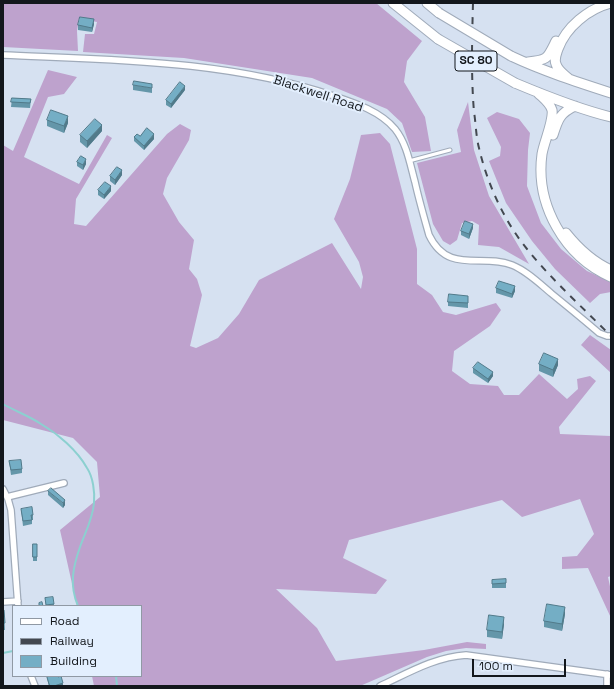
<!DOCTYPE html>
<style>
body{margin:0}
#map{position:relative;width:614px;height:689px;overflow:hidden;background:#d6e1f1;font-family:"Space Grotesk",sans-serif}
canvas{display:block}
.frame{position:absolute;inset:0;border:4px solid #13171c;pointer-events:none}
.legend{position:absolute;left:12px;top:605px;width:130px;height:72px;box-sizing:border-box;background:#e3effe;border:1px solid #9099a4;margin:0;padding:5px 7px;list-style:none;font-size:12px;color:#13171c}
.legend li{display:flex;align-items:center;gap:8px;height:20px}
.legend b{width:20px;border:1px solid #9099a4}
.scale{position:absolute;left:472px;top:659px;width:94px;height:18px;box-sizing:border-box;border:2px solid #13171c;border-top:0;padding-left:5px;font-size:12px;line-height:14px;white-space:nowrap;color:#13171c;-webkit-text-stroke:3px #e3effe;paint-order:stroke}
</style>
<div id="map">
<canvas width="614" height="689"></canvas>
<div class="frame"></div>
<ul class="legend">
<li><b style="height:5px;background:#fff"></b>Road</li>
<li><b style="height:5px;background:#434850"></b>Railway</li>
<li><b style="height:11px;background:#74aec5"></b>Building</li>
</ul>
<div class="scale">100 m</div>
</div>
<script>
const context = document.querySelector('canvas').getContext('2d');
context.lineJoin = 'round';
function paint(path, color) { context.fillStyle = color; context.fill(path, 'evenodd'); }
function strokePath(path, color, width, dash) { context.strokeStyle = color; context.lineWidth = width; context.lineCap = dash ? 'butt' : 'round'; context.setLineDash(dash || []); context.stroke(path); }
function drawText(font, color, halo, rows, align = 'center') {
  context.font = font + ' "Space Grotesk",sans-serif'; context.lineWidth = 4; context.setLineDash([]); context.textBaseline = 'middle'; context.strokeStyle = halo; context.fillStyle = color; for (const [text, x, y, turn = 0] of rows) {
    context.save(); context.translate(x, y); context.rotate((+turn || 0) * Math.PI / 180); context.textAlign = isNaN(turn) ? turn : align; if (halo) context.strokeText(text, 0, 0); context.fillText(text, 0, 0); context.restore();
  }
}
const forest = new Path2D(`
 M3,3h373l46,38 -15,20 -3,21 21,35 6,34 -19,1 -10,-29 -15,-14 -75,-31 -128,-20 -101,-6 2,-18h9l3,-12 -18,-3 -2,12 1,20 -75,-4z
 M48,70l29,7 -13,17 -16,3 -24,60 55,27 28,-49 5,3 -36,61 -2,25 12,2 81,-92 13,-10 11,6 -2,10 -22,38 -4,16 16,28 15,18 -5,29 8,10 5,16 -12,51 6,2 22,-10 21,-24 20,-34 73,-37 29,46 2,-12 -4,-15 -25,-43 16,-40 11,-44 19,-2 10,11 27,105v35l15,11 11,17 13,3 40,-12 5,7 -11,16 -36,25 -2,20 18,13 28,2 6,9h15l20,-21 28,25 11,-10 -1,-10 13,-3 6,5 -37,46 1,7 51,2v140l-3,1 3,14v27l-23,-50 -26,1v-12l15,-1 17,-22 -14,-35 -58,18 -20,-17 -153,40 -6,18 44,22 -11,14 -100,-5 41,39 19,33 88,-11 43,-8 19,2v5l-20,-1 -20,3 -19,6 -67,29h-266l-2,-10h49v-70h-64l-17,-76 40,-33 -3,-35 -24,-24 -70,-18v-275l10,6z
 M468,102l6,48 15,46 40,68 -30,-17 -21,-2 1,-20 -7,-4 -10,2 -5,17 -7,5 -7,-4 -10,-17 -16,-61 44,-11 -4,-22z
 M497,112l22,7 11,14 -2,17 -1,36 14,37 20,26 26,22 24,11v10l-11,2 -10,9 -35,-34 -23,-28 -26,-38 -17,-42 11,-5 1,-9 -14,-29z
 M590,335l21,15v23l-30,-28z`);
const stream = new Path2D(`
 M3,404c12,7 26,12 38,20 17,10 36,26 46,44 6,9 8,24 7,35 -1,15 -9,30 -14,44 -7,20 -11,38 -2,59
 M3,653l10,-2
 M116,676l1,10`);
const lane = new Path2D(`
 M409,161l41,-11`);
const street = new Path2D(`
 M3,55c111,5 225,5 331,41 21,7 46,15 61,33 12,15 15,35 20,53 4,18 9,35 14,53 19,40 53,18 83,30 15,6 28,19 40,29 16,13 32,26 47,39l8,3h4
 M3,489l5,10 3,11 7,96
 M7,497l57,-14
 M3,602l15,-1
 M607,674v12
 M31,676l4,10
 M380,686c28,-13 55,-29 86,-31l145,20`);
const primary = new Path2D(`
 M393,3l45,36
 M427,3l12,10
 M511,56c32,15 66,26 100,37
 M528,62c20,-2 19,-3 28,-21
 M568,78c-4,-4 -10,-7 -12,-14 -2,-5 0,-9 2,-15 8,-22 30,-40 53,-46
 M515,83c31,13 63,26 96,34
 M538,93c5,5 12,10 14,17 2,10 -8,32 -10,44 -7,51 23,103 69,123
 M553,135c5,-16 7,-22 22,-29
 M566,233c12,15 27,29 45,37`);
const rail = new Path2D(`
 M473,3c-1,37 -2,73 1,109 2,12 2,25 5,36 8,35 25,73 48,101 25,31 56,59 84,87`);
const primaryBridge = new Path2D(`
 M439,13l72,43
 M438,39l77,44`);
const wall = new Path2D(`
 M94,24l-2,8 -14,-2v-5z
 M133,85l19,3v5l-19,-3z
 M185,90l-14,18 -5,-3v-5z
 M12,98l19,1 -1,9 -19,-1z
 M47,120l21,3 -4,10 -17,-7z
 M102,131l-15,17 -7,-6v-7z
 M140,136l14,3 -10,11 -10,-9v-4z
 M77,162l9,2 -3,6 -6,-4z
 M122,175l-7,10 -5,-4v-5z
 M98,190l13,1 -7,8 -6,-4z
 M473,228l-4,11 -8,-4v-4z
 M496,288l19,3 -3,7 -16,-5z
 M468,300v8l-20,-2v-4z
 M539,364l19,1 -5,12 -14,-6z
 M473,368l20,8 -5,7 -15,-10z
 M9,461l13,8v4l-11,2z
 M48,491l17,14 -2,3 -15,-13z
 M21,509l12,6v5h-1v4l-9,2z
 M33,544h4v17h-4z
 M506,579v9h-14v-8z
 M45,598l9,6v2h-8z
 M3,610h1l1,20h-2z
 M565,614l-3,17 -18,-4v-6z
 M504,624l-2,15 -15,-2v-7z
 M47,676h11l5,10h-14l-2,-8z`);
const shadedWall = new Path2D(`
 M94,19v5l-2,8v-4z
 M185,86v4l-14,18v-4z
 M68,116v7l-4,10v-7z
 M102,125v6l-15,17v-7z
 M154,134v5l-10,11v-4z
 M86,159v5l-3,6v-5z
 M122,170v5l-7,10v-5z
 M111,186v5l-7,8v-4z
 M473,224v4l-4,11v-5z
 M515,286v5l-3,7v-4z
 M558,359v6l-5,12v-7z
 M493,372v4l-5,7v-4z
 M65,500v5l-2,3v-5z
 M565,607v7l-3,17v-7z
 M504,617v7l-2,15v-7z
 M63,683v3h-9z`);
const building = new Path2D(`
 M80,17l14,2 -2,9 -14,-3z
 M134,81l18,3v4l-19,-3z
 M180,82l5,4 -14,18 -5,-4z
 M12,98l19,1 -1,4 -19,-1z
 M51,110l17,6 -4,10 -17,-6z
 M95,119l7,6 -15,16 -7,-6z
 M147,128l7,6 -10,12 -10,-9 3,-3 3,2z
 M81,156l5,3 -3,6 -6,-3z
 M117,167l5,3 -7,10 -5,-4z
 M105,182l6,4 -7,9 -6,-5z
 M465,221l8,3 -4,10 -8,-3z
 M499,281l16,5 -3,8 -16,-6z
 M449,294l19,2v7l-20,-1z
 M544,353l14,6 -5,11 -14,-6z
 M478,362l15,10 -5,7 -15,-11z
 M21,460l1,9 -11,1 -2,-9z
 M51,488l14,12 -2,3 -15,-12z
 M32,507l1,8h-2l1,5 -9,1 -2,-12z
 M33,544h4v13h-4z
 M506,579v4l-14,1v-4z
 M53,597l1,7 -8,1 -1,-7z
 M42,602l1,4h-4v-3z
 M547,604l18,3 -3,17 -18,-3z
 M3,610h1l1,13h-2z
 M489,615l15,2 -2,15 -15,-2z
 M47,676h11v1l3,-1 2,7 -9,3h-4z`);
const shields = [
 [476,61,42]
];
const shieldNames = [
 ["SC 80",476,61]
];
const streetNames = [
 ["Blackwell Road",318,94,18]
];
paint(forest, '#bea2cd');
strokePath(stream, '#8cd0d0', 2);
strokePath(lane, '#a0abba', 5);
strokePath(street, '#a0abba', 8);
strokePath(primary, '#a0abba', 11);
strokePath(lane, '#fff', 3);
strokePath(street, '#fff', 5.5);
strokePath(primary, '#fff', 9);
strokePath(rail, '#434850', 2, [7, 7]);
strokePath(primaryBridge, '#a0abba', 11, []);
strokePath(primaryBridge, '#fff', 9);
paint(wall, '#6496a9');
paint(shadedWall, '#517a8a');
paint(building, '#74aec5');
strokePath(building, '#517a8a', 1);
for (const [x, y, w] of shields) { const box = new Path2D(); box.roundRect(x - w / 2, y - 10, w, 20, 3); context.fillStyle = '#e3effe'; context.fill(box); strokePath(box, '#13171c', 1); }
drawText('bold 12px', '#13171c', null, shieldNames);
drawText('13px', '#13171c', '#e3effe', streetNames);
</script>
